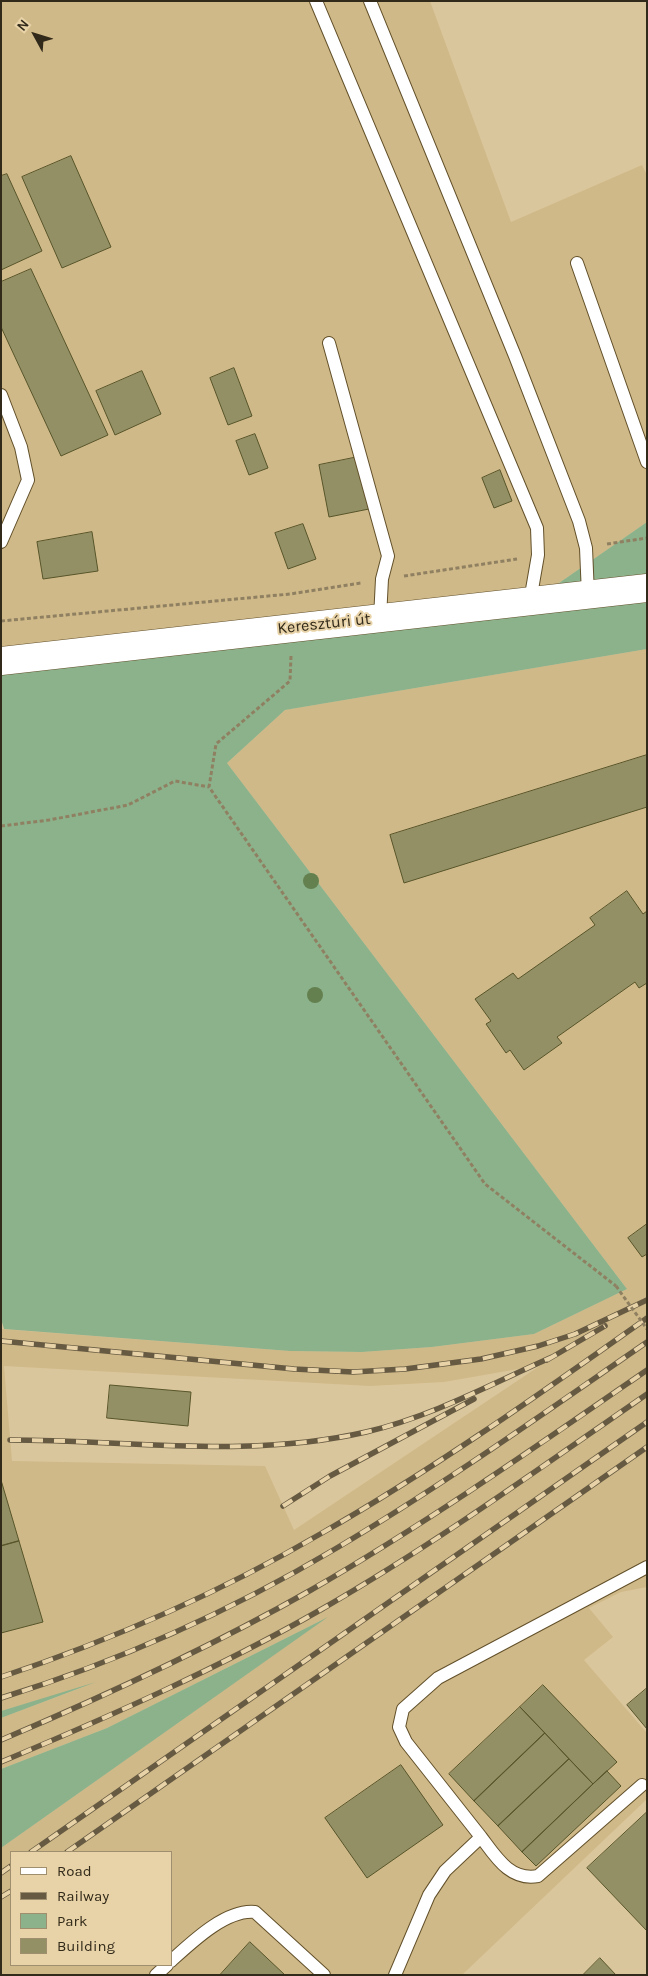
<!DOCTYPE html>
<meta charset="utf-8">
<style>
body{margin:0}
#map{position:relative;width:648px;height:1976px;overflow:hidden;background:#dac69c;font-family:Karla,sans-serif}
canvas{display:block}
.frame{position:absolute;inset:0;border:2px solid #312919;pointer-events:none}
.legend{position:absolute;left:10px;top:1851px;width:162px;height:115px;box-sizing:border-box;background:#e8d3a8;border:1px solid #9f8f6f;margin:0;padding:6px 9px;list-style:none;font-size:15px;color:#312919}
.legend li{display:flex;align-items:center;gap:10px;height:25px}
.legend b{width:25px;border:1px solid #9f8f6f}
.north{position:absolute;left:10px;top:10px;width:50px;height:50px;-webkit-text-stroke:4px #e8d3a8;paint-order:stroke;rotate:309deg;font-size:14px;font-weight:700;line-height:20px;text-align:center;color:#312919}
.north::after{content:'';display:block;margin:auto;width:18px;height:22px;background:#312919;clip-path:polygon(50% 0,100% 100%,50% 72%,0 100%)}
</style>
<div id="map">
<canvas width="648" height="1976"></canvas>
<div class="frame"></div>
<ul class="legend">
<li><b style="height:6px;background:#fff"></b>Road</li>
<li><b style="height:6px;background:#665a42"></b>Railway</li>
<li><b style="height:14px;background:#8cb28c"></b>Park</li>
<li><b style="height:14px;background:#939065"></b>Building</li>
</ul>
<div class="north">N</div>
</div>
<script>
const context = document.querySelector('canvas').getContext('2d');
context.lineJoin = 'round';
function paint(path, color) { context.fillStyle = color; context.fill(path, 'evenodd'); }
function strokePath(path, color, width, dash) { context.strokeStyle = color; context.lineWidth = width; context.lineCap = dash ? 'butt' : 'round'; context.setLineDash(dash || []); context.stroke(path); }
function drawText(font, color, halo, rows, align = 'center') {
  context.font = font + ' Karla,sans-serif'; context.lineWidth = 4; context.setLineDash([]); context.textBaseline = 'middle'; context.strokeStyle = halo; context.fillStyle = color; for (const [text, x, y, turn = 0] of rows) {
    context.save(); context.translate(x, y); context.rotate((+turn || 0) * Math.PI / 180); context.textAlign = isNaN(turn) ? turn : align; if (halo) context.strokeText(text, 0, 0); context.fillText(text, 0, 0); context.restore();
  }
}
const built = new Path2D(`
 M1,1h429l81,221 131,-57 5,10v347l-101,70 -545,61z
 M647,649v938l-26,5 -32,16 24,29 -29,23 63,73v66l-185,176h-461v-127l323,-229 -217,109 -106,41v-51l85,-32 -85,25v-382l289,22 72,1 70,-5 102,-13 93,-45 -400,-526 58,-53zM541,1365l-247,165 -29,-64 -253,-5 -8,-95 366,20 74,-4zM11,1852h160v113h-160z`);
const green = new Path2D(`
 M647,522v127l-362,61 -58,53 400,526 -93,45 -102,13 -70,5 -72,-1 -286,-22 -3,-10v-666l545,-61z
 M328,1617l-327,231v-79l106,-41z
 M96,1682l-95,36v-7z`);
const building = new Path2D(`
 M71,156l40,91 -49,21 -40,-91z
 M7,174l35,77 -41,19v-94z
 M31,269l77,166 -47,21 -60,-129v-45z
 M234,368l18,48 -24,9 -18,-47z
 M142,371l19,43 -46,21 -19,-44z
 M255,434l13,34 -19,7 -13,-34z
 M358,457l11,52 -40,8 -10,-52z
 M500,470l12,31 -18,7 -12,-30z
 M303,524l13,35 -28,10 -13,-36z
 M92,532l6,39 -55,8 -6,-37z
 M647,755v52l-243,76 -14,-48z
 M627,891l16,23 4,-3v72l-8,5 -4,-6 -78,55 5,6 -38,27 -14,-20 -4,3 -20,-29 5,-3 -16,-22 38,-26 5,6 77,-54 -5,-7z
 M647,1224v30l-5,3 -14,-19z
 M110,1385l81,7 -3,34 -81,-8z
 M1,1480l18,61 -18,5z
 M19,1541l24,81 -42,11v-87z
 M543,1685l74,77 -24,22 -73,-77z
 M646,1689l1,1v39l-20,-24z
 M520,1707l25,26 -71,68 -25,-27z
 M545,1733l24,26 -71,67 -24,-25z
 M569,1759l24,25 -71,68 -24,-26z
 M401,1765l42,60 -76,53 -42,-60z
 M607,1771l14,15 -85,80 -14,-14z
 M647,1812v119l-60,-63z
 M250,1942l35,33h-65z
 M600,1958l16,17h-33z`);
const path = new Path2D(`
 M607,544l40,-6
 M404,576l113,-17
 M1,621l289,-27 71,-11
 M291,656l-1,25 -74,63 -7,43 276,397 131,102
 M1,826l48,-6 79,-15 47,-24 34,6`);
const service = new Path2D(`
 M316,1l221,527 1,27 -8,46
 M370,1l145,355 64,165 7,27 2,47
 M577,263l70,199
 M329,343l59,213 -6,23 -2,39
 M1,395l20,52 7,33 -27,62
 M481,1837c15,20 29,44 57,39l104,-91
 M171,1961c21,-19 55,-52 84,-49l69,63
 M156,1975l11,-10
 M395,1975l34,-80 16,-24 36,-34 -75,-95 -7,-15 4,-18 35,-31 209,-111`);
const secondary = new Path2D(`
 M1,661l646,-73`);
const rail = new Path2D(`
 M1,1341l293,28 59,3 52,-3 76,-10 57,-13 37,-12 72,-34
 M547,1360l58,-34
 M10,1440c119,0 238,19 356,-8 65,-15 125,-48 186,-75
 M283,1506l47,-30 144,-77
 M1,1677c111,-37 220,-85 321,-144 112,-64 219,-140 325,-215
 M1,1698c116,-36 230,-87 334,-149 108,-64 209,-136 312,-207
 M1,1740c106,-45 210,-93 310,-150 116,-67 226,-144 336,-220
 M1,1762c110,-46 218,-94 321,-153 113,-65 218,-141 325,-215
 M31,1852l616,-430
 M67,1852l580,-405
 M1,1873l10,-7
 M1,1897l10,-6`);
const pathBridge = new Path2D(`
 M616,1286l31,43`);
const trees = [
 [311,881],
 [315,995]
];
const streetNames = [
 ["Keresztúri út",324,624,-6]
];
paint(built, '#d0b988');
paint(green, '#8cb28c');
paint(building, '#939065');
strokePath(building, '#58552b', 1);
strokePath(service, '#62502a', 14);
strokePath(secondary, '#62502a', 29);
strokePath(path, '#8f8062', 3, [4, 2.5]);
strokePath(service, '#fff', 12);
strokePath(secondary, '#fff', 28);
strokePath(rail, '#665a42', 5.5);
strokePath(rail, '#e8d3a8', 4, [11]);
strokePath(pathBridge, '#8f8062', 3, [4, 2.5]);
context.fillStyle = '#64804f';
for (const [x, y] of trees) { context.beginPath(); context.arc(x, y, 8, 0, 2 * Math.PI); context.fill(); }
drawText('16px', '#312919', '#e8d3a8', streetNames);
</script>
